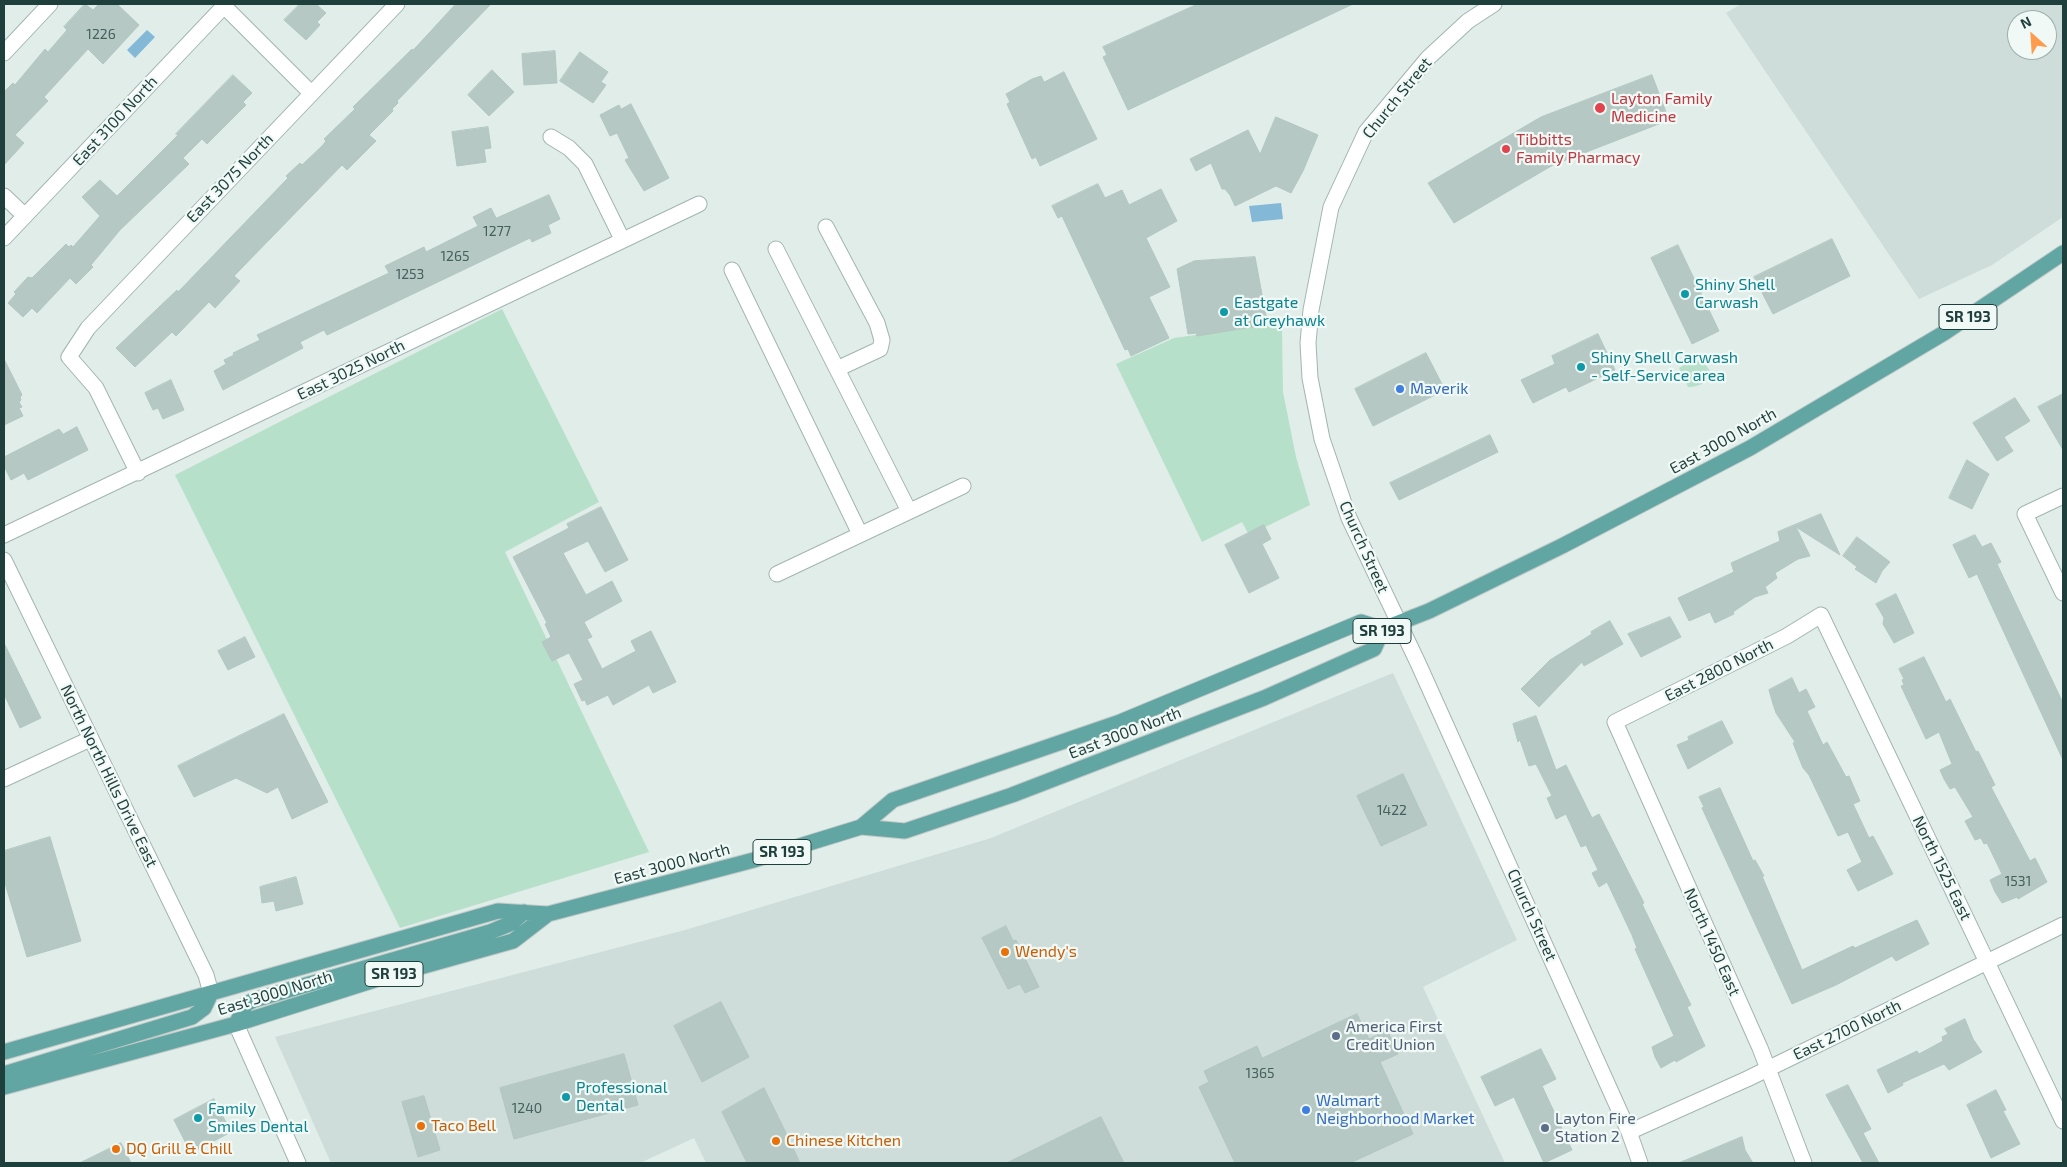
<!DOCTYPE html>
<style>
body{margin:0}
#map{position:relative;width:2067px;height:1167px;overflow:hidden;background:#e0ede9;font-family:"Exo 2",sans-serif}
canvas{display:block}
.frame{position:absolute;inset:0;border:5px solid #1f3f3c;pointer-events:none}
.north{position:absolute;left:2007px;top:10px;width:50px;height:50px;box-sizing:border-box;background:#f1f9f6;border:1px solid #9dafac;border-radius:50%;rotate:334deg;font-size:14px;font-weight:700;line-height:20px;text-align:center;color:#1f3f3c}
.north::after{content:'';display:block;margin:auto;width:18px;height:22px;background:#fe9b4c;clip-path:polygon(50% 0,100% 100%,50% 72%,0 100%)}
</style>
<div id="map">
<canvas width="2067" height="1167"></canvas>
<div class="frame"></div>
<div class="north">N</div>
</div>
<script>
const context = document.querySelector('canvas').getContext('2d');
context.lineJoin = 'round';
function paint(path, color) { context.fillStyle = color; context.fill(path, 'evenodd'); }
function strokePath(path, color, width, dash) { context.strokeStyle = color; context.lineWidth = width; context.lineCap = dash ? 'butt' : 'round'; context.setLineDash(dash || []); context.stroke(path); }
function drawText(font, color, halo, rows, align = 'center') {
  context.font = font + ' "Exo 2",sans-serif'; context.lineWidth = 4.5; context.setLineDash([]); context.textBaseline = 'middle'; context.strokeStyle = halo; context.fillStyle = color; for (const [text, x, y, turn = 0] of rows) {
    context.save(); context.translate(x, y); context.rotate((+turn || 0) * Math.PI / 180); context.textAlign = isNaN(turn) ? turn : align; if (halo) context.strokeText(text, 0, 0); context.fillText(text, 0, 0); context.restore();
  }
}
const built = new Path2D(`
 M1741,4h322v213l-71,48 -73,34 -193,-286zM2017,20h30v30h-30z
 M1393,673l124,267 -94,47 82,176h-799l-12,-25 -54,25h-309l-56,-126 410,-107 306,-92z`);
const green = new Path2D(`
 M502,309l97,193 -94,50 144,300 -249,76 -225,-453z
 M1275,324l7,6 1,62 13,65 14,48 -61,30 -7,-13 -40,20 -86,-178 58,-26z
 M1690,361h13l9,13c-3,8 -16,14 -24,13l-9,-19z`);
const water = new Path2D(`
 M147,30l8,7 -20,21 -8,-8z
 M1281,203l2,16 -31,3 -3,-16z`);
const building = new Path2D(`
 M85,4l8,6 6,-6h18l22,21 -36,39 -15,-15 -44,48 4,4 -33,34 9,8 -20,22v-73l9,-9 2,2 30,-36 3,3 19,-22 -3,-3z
 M300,4h16l10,9 -9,9 3,3 -14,15 -22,-20z
 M456,4h35l-94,97 1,2 -6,6 1,2 -24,24 7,6 -29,29 -5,-5 -108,111 6,5 -25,27 -6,-6 -33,34 -4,-4 -37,35 -19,-19 61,-58 1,2 110,-114 -2,-2 14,-13 2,2 21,-20 3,-4 -2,-2 31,-30 -2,-2 59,-58 1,1z
 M1198,4h155l-225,106 -25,-53 4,-2 -4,-8z
 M555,51l2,32 -33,2 -2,-31z
 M580,52l28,20 -7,10 5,3 -13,18 -33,-22z
 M492,70l22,22 -25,24 -21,-21z
 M1064,72l33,67 -57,27 -4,-9 -4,2 -25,-55 3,-2 -4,-8 26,-15 9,-3 3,6z
 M233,75l19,18 -9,9 3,3 -39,39 -5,-5 -19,19 6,6 -69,66 -29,35 2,2 -17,17 -6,-6 -33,35 -5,-5 -9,9 -15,-14 8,-9 -2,-2 14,-15 4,1 34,-34 3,3 2,-2 2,2 27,-31 -18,-19 18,-17 17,16 61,-61 -2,-1z
 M1652,75l17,45 -116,45 -99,58 -26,-40 113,-66z
 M631,104l38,74 -25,13 -19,-31 4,-2 -12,-25 -7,3 -10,-21 19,-10 2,4z
 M1276,117l42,18 -15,36 -12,22 -15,-7 -41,20 -5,-11 -5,-6h-3l-11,-26 -15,8 -6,-12 58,-29 12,24z
 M488,127l3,21 -7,1 2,13 -29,4 -5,-34z
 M1098,184l7,14 17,-8 7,15 32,-16 16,32 -31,17 24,49 -21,10 20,41 -38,18 -3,-7 -3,1 -63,-134 -4,2 -6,-12z
 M549,195l11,24 -12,6 3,8 -19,9 -2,-4 -203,97 -3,-5 -24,12 3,6 -80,42 -9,-19 12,-7 -2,-4 10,-5 -1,-2 27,-13 -3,-5 132,-62 -4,-7 39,-19 2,5 52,-26 -5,-9 18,-9 5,10z
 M1832,239l18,37 -77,38 -19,-37z
 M1678,245l41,86 -27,13 -41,-86z
 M1255,257l12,64 -9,1 1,4 -13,2 -49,8 -1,-3 -8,1 -11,-65 17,-8z
 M1598,334l17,36 -46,22 -3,-5 -33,16 -12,-23 34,-16 -3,-8z
 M1426,353l19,37 -72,36 -18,-37z
 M4,359l18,36 -2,2 1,3 -2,2 3,5 -3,1 4,8 -19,9z
 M171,380l13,30 -21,9 -5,-11 -5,2 -8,-17z
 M2063,394v56l-25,-43z
 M2015,398l15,23 -26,16 9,14 -16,10 -24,-38z
 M77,427l11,23 -60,30 -4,-7 -13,7 -7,-14v-9l55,-28 4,5z
 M1490,435l8,17 -99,48 -9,-17z
 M1967,460l22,14 -17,35 -23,-11z
 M601,507l27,53 -23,12 -17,-31 -25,12 23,42 26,-14 10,20 -38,21 8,15 -5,2 15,30 34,-18 -5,-10 20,-10 25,51 -23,11 -4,-8 -36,20 -5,-10 -21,10 -2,-5 -3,1 -8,-17 9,-4 -14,-27 -17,8 -10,-19 9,-5 -6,-13 2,-1 -34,-66 56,-29 -2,-4z
 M1821,514l19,41 -44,-28 14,29 -12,3 -23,14 2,5 -12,9 3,6 -13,4 -22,15 1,2 -19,9 -5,-11 -21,9 -11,-23 56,-26 -3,-9 49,-22 -2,-9z
 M1264,525l7,14 -9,5 17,34 -30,15 -24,-48z
 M1975,535l7,12 9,-4 10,19 -4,2 66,139v57l-86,-186 -8,4 -16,-33z
 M1857,537l33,25 -8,9 -6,12 -21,-14 2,-2 -14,-11z
 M1896,594l18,39 -20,10 -11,-19 1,-6 -8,-14z
 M1670,617l11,20 -40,20 -13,-23z
 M1610,621l13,23 -39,22 -2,-4 -43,45 -18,-18 29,-29 42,-26 -1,-2z
 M245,637l10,20 -27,13 -10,-19z
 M4,643l37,75 -21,10 -16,-34z
 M1924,657l22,45 4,-3 26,53 2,-1 17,34 -4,2 39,74 5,-3 12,24 -29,17 -1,-2 -15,6 -7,-11 -5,-12 12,-6 -15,-31 -3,1 -3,-6 -6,2 -10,-19 8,-4 -18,-30 -5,2 -6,-10 -4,-9 12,-6 -13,-32 -13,7 -25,-53 3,-1 -2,-5 2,-1 -5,-10z
 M1792,678l7,15 7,-4 9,18 -8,4 16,34 4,-3 19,35 3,-1 11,25 -7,3 16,34 4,-2 20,38 -35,17 -11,-21 15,-8 -14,-30 -10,4 -29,-61 -6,-7 -10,-25 2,-1 -19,-29 -3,-9 -4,-14z
 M284,714l44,88 -36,17 -14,-32 -11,6 -31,-15 -42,19 -16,-31z
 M1536,716l20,54 10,-5 26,53 7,-4 45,89 -2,1 49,101 -4,2 18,39 -29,16 -1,-2 -14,8 -6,-11 -3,-10 22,-11 -39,-87 2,-1 -5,-13 -25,-53 -8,5 -7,-14 6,-3 -12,-25 -5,2 -15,-33 -10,5 -9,-21 5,-2 -16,-32 -7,2 -9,-26 -2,2 -5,-18z
 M1722,721l11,22 -45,26 -11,-24 12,-5 -1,-3z
 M1403,774l24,51 -46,21 -24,-50z
 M1720,788l33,73 2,-1 9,16h-2l40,94 51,-24 2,2 62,-28 12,24 -33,17 -4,-5 -56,29 -44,19 -90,-196 2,-1 -5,-10z
 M50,837l31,104 -54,16 -23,-77v-29z
 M296,877l7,27 -27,7 -2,-10 -12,2 -2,-16z
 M1006,926l7,15 3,-1 23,47 -14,6 -5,-9 -12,5 -26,-51z
 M721,1002l28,55 -47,25 -28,-56z
 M1357,1014l12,25 18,-9 11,24 -18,8 33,72 -63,29h-115l-36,-76 10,-5 -5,-11 53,-25 5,12z
 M1965,1019l8,20 9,13 -33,18 -5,-6 -42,19 1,2 -15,8 -11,-23 40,-19 2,3 24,-13 -1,-4 6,-3 -3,-5z
 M1541,1049l15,30 -14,7 30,64 -28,13 -30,-66 -19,9 -14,-29z
 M624,1054l14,51 -124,34 -14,-51z
 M1848,1085l23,44 -8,4 16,30h-16l-37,-68z
 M764,1088l21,43 15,32h-53l-25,-51z
 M1996,1090l10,20 -3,1 17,33 -29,14 -24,-53z
 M424,1096l16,54 -22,7 -16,-55z
 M214,1099l17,33 -40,21 -17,-33z
 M1101,1117l23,46h-117z
 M1742,1137l3,13 8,13h-74z
 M121,1143l10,20h-51z`);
const minor = new Path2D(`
 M1494,4l-26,17 -40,37 -62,74 -35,75 -20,103 -3,33 2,35 12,61 27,79 69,145 211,469 11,31
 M224,6l87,87
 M4,53l46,-49
 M551,137l18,11 16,16 37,75
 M4,196l21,20
 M826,227l51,96 5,17 -2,9 -43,20
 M4,238l222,-234
 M776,249l133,262
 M732,270l128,264
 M138,473l-42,-85 -27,-31 19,-29 309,-324
 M2063,496l-38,18 38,79
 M4,535l695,-331
 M4,560l202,415 5,18
 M777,574l186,-88
 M4,779l86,-40
 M236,1024l62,139
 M1629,1132l118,-53 316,-154
 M1804,1163l-44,-115 -145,-326 172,-86 34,-21 242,506`);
const major = new Path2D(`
 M1383,629l46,-18 133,-65 188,-98 194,-115 119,-80
 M236,1024l10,-20 8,-4 236,-68 22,-9 12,-11
 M4,1052l494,-141 50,3 206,-54 107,-33 44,4 107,-36 252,-97 110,-49 9,-20 -22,-7 -241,100 -227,78 -32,27
 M4,1074l188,-57 12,-9 7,-15
 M4,1087l232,-63 145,-46 132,-37 35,-27`);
const markers = [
 [1600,108,6,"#e0444e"],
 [1506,149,5,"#e0444e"],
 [1685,294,5,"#0f9aa8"],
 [1224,312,5,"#0f9aa8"],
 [1581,367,5,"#0f9aa8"],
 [1400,389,5,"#3f7fe0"],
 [1005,952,5,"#e8710a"],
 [1336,1036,5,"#5c6f8a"],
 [566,1097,5,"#0f9aa8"],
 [1306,1110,5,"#3f7fe0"],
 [198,1118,5,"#0f9aa8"],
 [421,1126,5,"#e8710a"],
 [1545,1128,5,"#5c6f8a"],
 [776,1141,5,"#e8710a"],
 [116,1149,5,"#e8710a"]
];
const numberNames = [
 ["1226",101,34],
 ["1277",497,231],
 ["1265",455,256],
 ["1253",410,274],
 ["1422",1392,810],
 ["1531",2018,881],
 ["1365",1260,1073],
 ["1240",527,1108]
];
const shields = [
 [1968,317,58],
 [1382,631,58],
 [782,852,58],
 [394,974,58]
];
const shieldNames = [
 ["SR 193",1968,317],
 ["SR 193",1382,631],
 ["SR 193",782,852],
 ["SR 193",394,974]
];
const streetNames = [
 ["Church Street",1397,98,-51],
 ["East 3100 North",115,121,-47],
 ["East 3075 North",230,178,-46],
 ["East 3025 North",351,370,-26],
 ["East 3000 North",1723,441,-29],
 ["Church Street",1364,547,66],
 ["East 2800 North",1719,670,-27],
 ["East 3000 North",1125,733,-21],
 ["North North Hills Drive East",109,776,64],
 ["East 3000 North",672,864,-15],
 ["North 1525 East",1942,868,64],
 ["Church Street",1532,915,66],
 ["North 1450 East",1712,942,66],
 ["East 3000 North",275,993,-17],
 ["East 2700 North",1847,1030,-26]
];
const healthNames = [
 ["Layton Family",1611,99],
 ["Medicine",1611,117],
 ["Tibbitts",1516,140],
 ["Family Pharmacy",1516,158]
];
const cultureNames = [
 ["Shiny Shell",1695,285],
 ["Carwash",1695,303],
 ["Eastgate",1234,303],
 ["at Greyhawk",1234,321],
 ["Shiny Shell Carwash",1591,358],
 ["- Self-Service area",1591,376],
 ["Professional",576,1088],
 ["Dental",576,1106],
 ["Family",208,1109],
 ["Smiles Dental",208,1127]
];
const shopNames = [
 ["Maverik",1410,389],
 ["Walmart",1316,1101],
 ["Neighborhood Market",1316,1119]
];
const foodNames = [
 ["Wendy's",1015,952],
 ["Taco Bell",431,1126],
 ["Chinese Kitchen",786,1141],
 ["DQ Grill & Chill",126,1149]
];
const serviceNames = [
 ["America First",1346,1027],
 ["Credit Union",1346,1045],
 ["Layton Fire",1555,1119],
 ["Station 2",1555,1137]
];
paint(built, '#ceddd9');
paint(green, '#b7e0ca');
paint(water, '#83b9d7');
paint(building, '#b5c8c3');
strokePath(building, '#b2c7c2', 1);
strokePath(minor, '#a2b5b2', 17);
strokePath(major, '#c0c9c8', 17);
strokePath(minor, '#fff', 15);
strokePath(major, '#61a6a2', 15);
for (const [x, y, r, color] of markers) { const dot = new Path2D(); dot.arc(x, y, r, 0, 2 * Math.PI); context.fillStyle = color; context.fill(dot); strokePath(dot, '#f1f9f6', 2); }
drawText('14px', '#44615e', null, numberNames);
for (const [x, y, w] of shields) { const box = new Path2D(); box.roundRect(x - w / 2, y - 12.5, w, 25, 4); context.fillStyle = '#f1f9f6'; context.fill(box); strokePath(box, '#1f3f3c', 1); }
drawText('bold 15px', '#1f3f3c', null, shieldNames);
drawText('16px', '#1f3f3c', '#f1f9f6', streetNames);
drawText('16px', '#be3a42', '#f1f9f6', healthNames, 'left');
drawText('16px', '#0d838f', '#f1f9f6', cultureNames, 'left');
drawText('16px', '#366cbe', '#f1f9f6', shopNames, 'left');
drawText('16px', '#c56008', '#f1f9f6', foodNames, 'left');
drawText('16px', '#4e5e75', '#f1f9f6', serviceNames, 'left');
</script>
